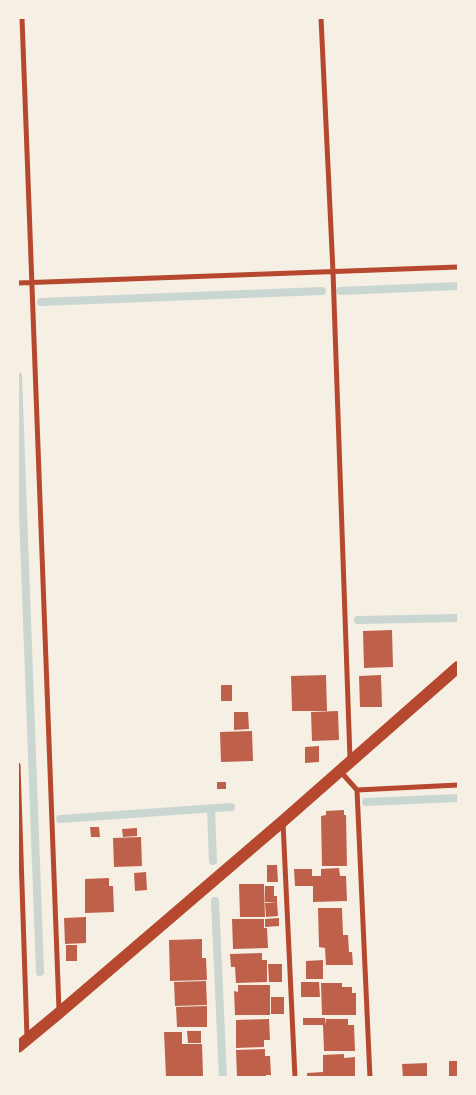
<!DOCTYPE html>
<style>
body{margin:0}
#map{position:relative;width:476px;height:1095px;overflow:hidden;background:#f6efe4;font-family:"Public Sans",sans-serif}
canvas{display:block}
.frame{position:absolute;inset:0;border:19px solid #f6efe4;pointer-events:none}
</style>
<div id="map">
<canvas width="476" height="1095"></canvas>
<div class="frame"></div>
</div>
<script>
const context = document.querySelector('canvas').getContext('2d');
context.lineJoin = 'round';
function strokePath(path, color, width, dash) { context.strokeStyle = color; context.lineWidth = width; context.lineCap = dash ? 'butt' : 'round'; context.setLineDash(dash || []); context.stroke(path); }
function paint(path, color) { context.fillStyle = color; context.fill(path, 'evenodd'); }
const stream = new Path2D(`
 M340,291l118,-5
 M41,302l281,-11
 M18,376l22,596
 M358,620l100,-2
 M366,802l92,-4
 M211,809l2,52
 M60,819l171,-12
 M215,901l8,177`);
const building = new Path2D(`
 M392,630l1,37 -29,1 -1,-37z
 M326,675l1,36h-35l-1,-35z
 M381,675l1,32h-22l-1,-31z
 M221,685h11v16h-11z
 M338,711l1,29 -27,1 -1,-29z
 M234,712h14l1,17 -15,1z
 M252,731l1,30 -32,1 -1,-30z
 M319,746v16l-14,1v-16z
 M217,782h9v7h-9z
 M344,810v5h2l1,51h-25l-1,-50 5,-1v-4z
 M90,827h9l1,10h-9z
 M137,828v8l-14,1 -1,-8z
 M141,837l1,29 -28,1 -1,-29z
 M267,865h10l1,17h-11z
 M339,868l1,8h6l1,25 -34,1v-16h-18l-1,-17h18v7h9v-7z
 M146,872l1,18 -12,1 -1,-18z
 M109,878v8h4l1,26 -29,1v-34z
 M239,884h25l1,33h-25z
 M265,886h9v10h3v6h-12z
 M277,902l1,14 -12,1 -1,-14z
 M318,908h24l1,27h5l1,17h3l1,13h-27l-1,-17 -6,-1z
 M86,917v26l-21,1 -1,-26z
 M279,918v8l-14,1v-8z
 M232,919h32v9h3l1,20 -35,1z
 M202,939v19h4l1,22 -37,1 -1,-41z
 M66,945h11v16h-11z
 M262,953v7h5v22l-31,1 -1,-16h-4l-1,-13z
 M323,960v19h-17v-18z
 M268,964h14v18h-13z
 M206,981l1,24 -32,1 -1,-24z
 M301,982h18l1,15h-19z
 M321,983h21v4h10v6h4v22h-34z
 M238,985h32v30h-35l-1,-24 4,1z
 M271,997h13v17h-13z
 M207,1006v21h-30l-1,-20z
 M303,1018h22l1,8v-7h22v6h6l1,26h-31l-1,-26h-20z
 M269,1019l1,21h-6v7l-28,1v-28z
 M187,1031h14v12h-13z
 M164,1032h18v12h20l1,32 -37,1z
 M265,1049v7h5l1,19h-5v3h-29l-1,-28z
 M344,1054v4l11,-1v21h-48v-5l16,-1v-17z
 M449,1061h9v17h-9z
 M427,1063v15h-24l-1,-14z`);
const minor = new Path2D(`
 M22,18l37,992
 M321,18l12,254 17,487
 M18,283l440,-16
 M18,765l9,272
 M340,771l17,19 101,-5
 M357,790l13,288
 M283,823l12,255`);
const primary = new Path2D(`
 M18,1047l41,-34 224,-192 175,-154`);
strokePath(stream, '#c9d6d2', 8);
paint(building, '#bf614a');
strokePath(minor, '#b5482f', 5);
strokePath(primary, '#b5482f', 12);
</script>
